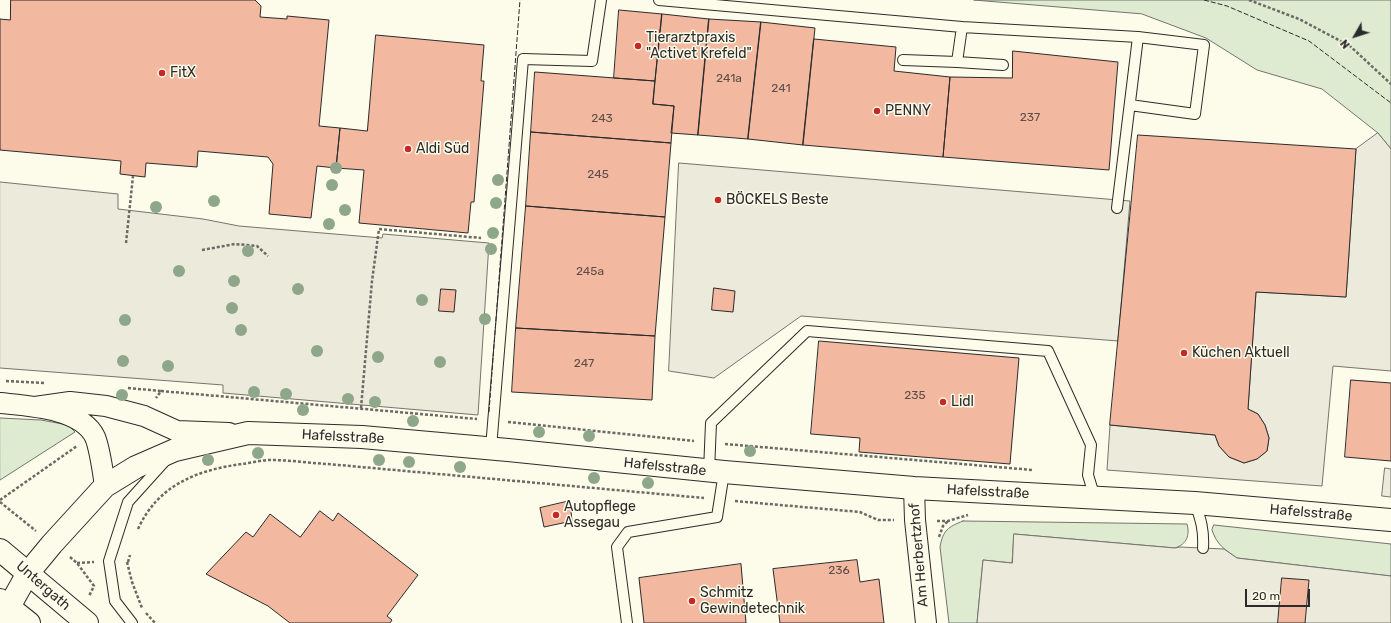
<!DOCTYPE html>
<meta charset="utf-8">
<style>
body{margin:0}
#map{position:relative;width:1391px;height:623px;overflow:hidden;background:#fdfbea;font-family:Rubik,sans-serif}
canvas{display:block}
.north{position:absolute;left:1335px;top:16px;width:40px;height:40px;-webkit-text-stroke:3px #fdfbea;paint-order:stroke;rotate:231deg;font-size:11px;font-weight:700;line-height:16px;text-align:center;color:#2b2b2b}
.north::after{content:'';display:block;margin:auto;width:14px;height:18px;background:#2b2b2b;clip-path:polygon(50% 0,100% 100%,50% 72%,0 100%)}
.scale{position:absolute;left:1245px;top:589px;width:65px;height:18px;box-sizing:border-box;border:2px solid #2b2b2b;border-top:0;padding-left:5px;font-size:12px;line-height:14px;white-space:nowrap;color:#2b2b2b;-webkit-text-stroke:3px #fdfbea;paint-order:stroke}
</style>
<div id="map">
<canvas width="1391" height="623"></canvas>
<div class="north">N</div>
<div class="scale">20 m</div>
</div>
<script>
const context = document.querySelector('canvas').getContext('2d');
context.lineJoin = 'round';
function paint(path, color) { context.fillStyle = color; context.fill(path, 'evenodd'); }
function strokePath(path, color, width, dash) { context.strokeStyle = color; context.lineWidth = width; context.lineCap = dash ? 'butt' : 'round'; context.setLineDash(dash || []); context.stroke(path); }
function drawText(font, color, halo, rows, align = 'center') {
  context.font = font + ' Rubik,sans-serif'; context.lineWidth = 3; context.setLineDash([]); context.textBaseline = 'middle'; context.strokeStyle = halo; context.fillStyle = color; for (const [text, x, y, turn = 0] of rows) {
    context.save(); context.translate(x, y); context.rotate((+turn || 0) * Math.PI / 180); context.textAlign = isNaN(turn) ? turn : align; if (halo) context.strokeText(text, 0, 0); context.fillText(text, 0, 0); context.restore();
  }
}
const green = new Path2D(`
 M974,0h417v149l-13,-16 -56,-44 -65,-19 -51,-32 -64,-24z
 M0,418l41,2 27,5 7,7 -75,48z
 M963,521l224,3c3,11 0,20 -12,24l-161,-14 -2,29 -29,-3 -6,63h-28l-9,-76c3,-17 8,-20 23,-26z
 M1214,525l177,19v32l-154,-18c-13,-9 -20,-13 -25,-28z`);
const parking = new Path2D(`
 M1378,133l13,16v222l-58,-5 -11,120 -215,-16 3,-45 105,10 4,11 10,11 15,6 13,-4 10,-8 2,-13 -4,-13 -7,-11 -10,-5 8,-117 90,5 10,-148z
 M679,163l451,38 -12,140 -317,-25 -87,62 -45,-7z
 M0,182l118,12v15l85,10 36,7 143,12 1,-4 106,9 -11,172 -255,-22v-8l-223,-17z
 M1385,468l6,1v28l-9,-1z
 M1014,534l161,14 5,-1 44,2 13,9 154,18v47h-414l6,-63 29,3z`);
const building = new Path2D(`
 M11,0h244l6,6 -1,11 27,2v-3l42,4 -10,106 21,2 -4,40 -19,-2 -6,52 -42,-4 4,-50 -5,-7 -70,-6 -1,16 -51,-4 -1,14 -25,-3 1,-13 -121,-11v-131l10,1z
 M619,10l43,4 -7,67 -41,-3z
 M662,14l47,5 -11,116 -27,-2 3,-27 -21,-2z
 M709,19l52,3 -13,117 -50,-4z
 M761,22l54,6 -12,117 -55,-6z
 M376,35l108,10 -3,36h3l-10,121h-3l-3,31 -109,-10 5,-53 -28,-2 4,-40 27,3z
 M814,39l82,8 -2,24 56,6 -7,80 -140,-12z
 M1013,51l105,11 -9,108 -166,-13 7,-80 62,1z
 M535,72l120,9 -2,23 21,2 -3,37 -140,-11z
 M531,132l140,11 -6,74 -139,-11z
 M1138,135l218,14 -10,148 -90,-5 -8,117 10,5 7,11 4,13 -2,13 -10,8 -13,4 -15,-6 -10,-11 -4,-11 -105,-10z
 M526,206l139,11 -10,119 -139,-8z
 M714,288l21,3 -2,21 -21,-2z
 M441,289l15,1 -2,22 -15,-1z
 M516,328l139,8 -3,64 -140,-8z
 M819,341l200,17 -9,106 -151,-12 1,-14 -49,-4z
 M1351,380l40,3v78l-46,-4z
 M570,501l2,20 -28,6 -4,-19z
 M320,511l13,10 5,-8 80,62 -31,41 5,4 -2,3h-100l-22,-17 -62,-32 40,-42 7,5 17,-23 30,23z
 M857,560l3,22 19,-3 5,44h-104l-7,-54z
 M741,564l5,59h-102l-5,-45z
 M1282,578l27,2 -4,43h-27z`);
const path = new Path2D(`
 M1249,0l50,19 51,27 41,38
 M126,243l7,-67
 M202,250l33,-6 22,2 11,10
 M6,381l39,2
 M128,388l33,3 -5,7
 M161,391l316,28
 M361,408l11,-127 7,-52 102,9
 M508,422l186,19
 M725,444l308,26
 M0,500l77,-54
 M735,501l125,11 18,8h16
 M0,502l36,29
 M937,521h11l20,-6
 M138,529c20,-44 59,-59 104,-65 9,-1 19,-4 28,-4 19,0 39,3 58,4l376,34
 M939,537l4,-11 5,-5
 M70,557l7,6 17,23 -5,10
 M127,562l5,20 10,26
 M128,562l2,-7
 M77,563l17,-1
 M146,613l9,10`);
const service = new Path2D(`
 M659,0l303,27 176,10 -21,171
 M903,60l54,2 5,-35
 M957,62l46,3
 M1130,105l65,9 9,-69 -66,-8
 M491,448l32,-389 69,2 9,-61
 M709,471l2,-48 96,-92 241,20 43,94 -3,30 7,23
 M1195,503c6,17 9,27 8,45
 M132,623l-17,-22 -6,-40 19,-59 37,-41
 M627,623l-10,-76 11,-15 89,-15 7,-45`);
const minor = new Path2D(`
 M0,403c28,3 81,5 95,34 5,12 8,36 10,49
 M35,407l35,-5 36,4 38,10 33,15 52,2
 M914,488l1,32 11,103
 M0,623l9,-16`);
const secondary = new Path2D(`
 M9,607l19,-34 24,-29 53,-58 31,-19 39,-17 73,-17 114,4 146,13 216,22 190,16 281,15 196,17`);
const primary = new Path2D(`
 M0,550l87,73
 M0,600l29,23`);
const fence = new Path2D(`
 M1204,0l23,6 82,35 82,62
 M489,412l31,-412`);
const trees = [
 [336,168],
 [498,180],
 [332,185],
 [214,201],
 [496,203],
 [156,207],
 [345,210],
 [329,224],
 [493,233],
 [491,249],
 [248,251],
 [179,271],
 [234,281],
 [298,289],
 [422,300],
 [232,308],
 [485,319],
 [125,320],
 [241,330],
 [317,351],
 [378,357],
 [123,361],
 [440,362],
 [168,366],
 [254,392],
 [286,394],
 [122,395],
 [348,399],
 [375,402],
 [303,410],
 [413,421],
 [539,432],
 [589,436],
 [750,451],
 [258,453],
 [208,460],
 [379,460],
 [409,462],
 [460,467],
 [594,478],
 [648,483]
];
const markers = [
 [638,46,4,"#c62828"],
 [162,73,4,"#c62828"],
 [877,111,4,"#c62828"],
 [408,149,4,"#c62828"],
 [718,200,4,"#c62828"],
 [1184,353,4,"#c62828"],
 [943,402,4,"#c62828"],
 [556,515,4,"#c62828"],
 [692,601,4,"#c62828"]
];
const numberNames = [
 ["241a",729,79],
 ["241",781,89],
 ["237",1030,118],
 ["243",602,119],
 ["245",598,175],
 ["245a",590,272],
 ["247",584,364],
 ["235",915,396],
 ["236",839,571]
];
const poiNames = [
 ["Tierarztpraxis",646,38],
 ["\"Activet Krefeld\"",646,54],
 ["FitX",170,73],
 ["PENNY",885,111],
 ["Aldi Süd",416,149],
 ["BÖCKELS Beste",726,200],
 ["Küchen Aktuell",1192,353],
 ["Lidl",951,402],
 ["Autopflege",564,507],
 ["Assegau",564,523],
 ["Schmitz",700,593],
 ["Gewindetechnik",700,609]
];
const streetNames = [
 ["Hafelsstraße",343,437,3],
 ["Hafelsstraße",665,467,6],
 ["Hafelsstraße",988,492,3],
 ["Hafelsstraße",1311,513,5],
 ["Am Herbertzhof",919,555,-95],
 ["Untergath",43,586,41]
];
paint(green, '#deebd1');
strokePath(green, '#74746e', 1);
paint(parking, '#eceadb');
strokePath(parking, '#74746e', 1);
paint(building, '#f2b8a0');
strokePath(building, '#2b2b2b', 1);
strokePath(service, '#2b2b2b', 12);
strokePath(minor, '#2b2b2b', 22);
strokePath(secondary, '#2b2b2b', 24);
strokePath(primary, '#2b2b2b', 24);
strokePath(path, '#6a6964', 2.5, [3, 2]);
strokePath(service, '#fdfbea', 10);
strokePath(minor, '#fdfbea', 20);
strokePath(secondary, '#fdfbea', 22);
strokePath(primary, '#fdfbea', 22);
strokePath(fence, '#2b2b2b', 1, [5, 2]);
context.fillStyle = '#8ea78a';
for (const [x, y] of trees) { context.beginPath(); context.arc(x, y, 6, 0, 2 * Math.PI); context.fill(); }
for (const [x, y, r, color] of markers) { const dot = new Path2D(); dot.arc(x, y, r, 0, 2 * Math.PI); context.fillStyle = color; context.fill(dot); strokePath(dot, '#fdfbea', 1.5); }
drawText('12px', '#5d4e48', null, numberNames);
drawText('14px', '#2b2b2b', '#fdfbea', poiNames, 'left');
drawText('14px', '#2b2b2b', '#fdfbea', streetNames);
</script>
